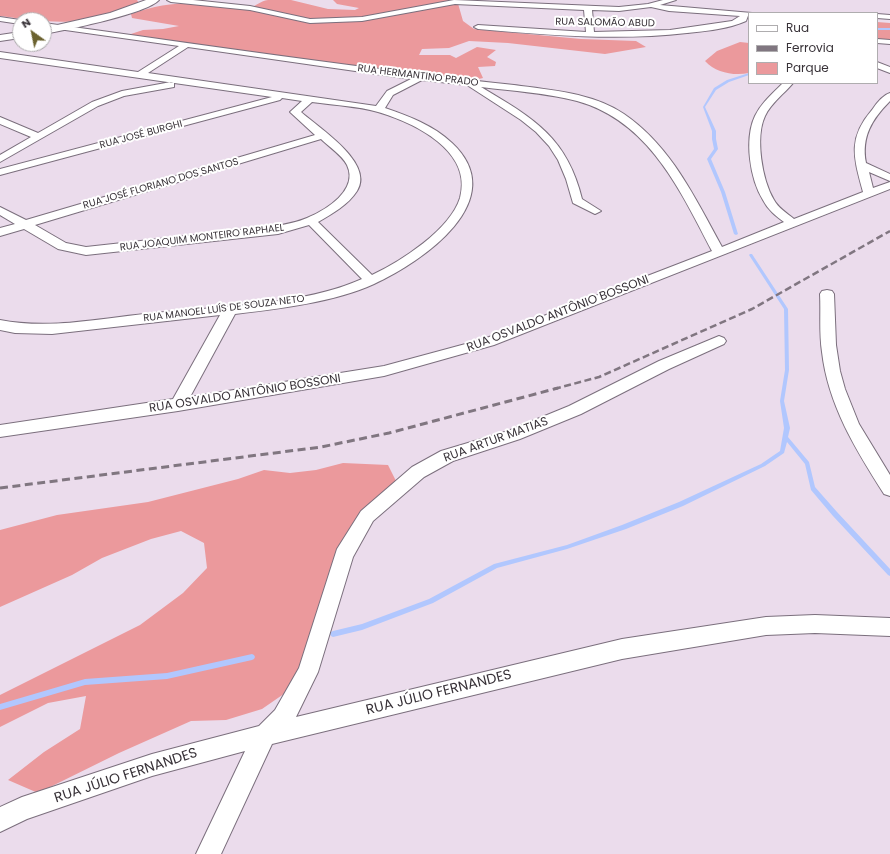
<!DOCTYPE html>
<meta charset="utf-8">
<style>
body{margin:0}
#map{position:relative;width:890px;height:854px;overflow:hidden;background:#ebdcec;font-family:Poppins,sans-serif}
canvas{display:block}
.legend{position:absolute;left:748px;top:12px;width:130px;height:72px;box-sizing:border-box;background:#fff;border:1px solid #afadaf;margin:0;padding:5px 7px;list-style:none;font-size:12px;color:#383238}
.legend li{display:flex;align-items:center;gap:8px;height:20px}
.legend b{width:20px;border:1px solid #afadaf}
.north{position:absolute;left:12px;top:12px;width:40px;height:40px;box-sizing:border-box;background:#fff;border:1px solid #afadaf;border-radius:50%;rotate:327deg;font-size:11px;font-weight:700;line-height:16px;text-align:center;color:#383238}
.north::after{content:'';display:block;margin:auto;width:14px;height:18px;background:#6b622f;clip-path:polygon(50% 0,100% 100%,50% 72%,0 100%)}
</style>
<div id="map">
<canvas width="890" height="854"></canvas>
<ul class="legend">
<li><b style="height:5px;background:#fff"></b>Rua</li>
<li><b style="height:5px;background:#807680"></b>Ferrovia</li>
<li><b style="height:11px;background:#eb999c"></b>Parque</li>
</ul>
<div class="north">N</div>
</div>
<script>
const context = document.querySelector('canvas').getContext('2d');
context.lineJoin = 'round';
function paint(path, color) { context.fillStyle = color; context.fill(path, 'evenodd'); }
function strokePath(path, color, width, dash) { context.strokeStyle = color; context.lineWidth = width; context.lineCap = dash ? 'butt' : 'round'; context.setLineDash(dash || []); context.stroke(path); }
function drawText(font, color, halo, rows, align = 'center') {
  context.font = font + ' Poppins,sans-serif'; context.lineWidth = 4; context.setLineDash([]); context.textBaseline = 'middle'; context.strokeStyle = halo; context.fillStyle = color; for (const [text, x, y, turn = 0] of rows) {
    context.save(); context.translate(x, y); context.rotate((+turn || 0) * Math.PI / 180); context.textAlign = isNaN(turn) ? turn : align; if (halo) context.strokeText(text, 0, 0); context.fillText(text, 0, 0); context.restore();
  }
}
const green = new Path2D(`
 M0,0h137l2,3c-53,25 -85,20 -139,13z
 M268,0h23l37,9 27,1 4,-2 -22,-4 -4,-4h124l6,21 11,8 107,10 55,2 10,6 -41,7 -97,-11 -39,-2 -20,7 -27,1 -3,6h31l6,3 21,-11 19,3 -9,7 9,5 -1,4 -17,1 5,11 -17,4 -341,-46 18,-6 20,-1 16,-3 -47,-8 -1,-4c30,-11 53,-12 84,-10 11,1 24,5 34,4 6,-1 11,-7 19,-8z
 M877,22l13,1v20h-13z
 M740,42l9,1v30c-15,3 -33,0 -44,-12l12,-10z
 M343,463l45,2 10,20 -48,57 -46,138 -42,29 -36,11 -35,1 -72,32 -81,40 -30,-13 36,-28 36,-23 6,-33 -38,7 -48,24v-32l140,-70 43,-32 24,-25 -3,-25 -23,-12 -30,8 -49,19 -30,17 -72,32v-77l57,-15 91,-13 90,-23 26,-9 26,3 26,-3z`);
const stream = new Path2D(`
 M877,28h13v2h-13z
 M749,73v2l-20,7 -13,8 -11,17 11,24v8l2,10 -7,10 14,33 13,42 -2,1 -2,-1 -13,-42 -14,-33 7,-10 -2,-10v-8l-9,-24 11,-19 13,-8z
 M750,254h2l36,55 1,61 -5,31 6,27 -2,9 21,25 6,25 22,25 53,57v7l-2,-1 -55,-59 -22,-26 -6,-26 -18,-22 -3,11 -19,13 -82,40 -57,23 -59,20 -70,19 -64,35 -71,27 -29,7 -2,-1 -1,-2 1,-2 2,-1 29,-7 67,-25 65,-35 73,-19 55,-20 57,-23 82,-38 19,-13 4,-23 -4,-27 5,-31 -1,-61 -35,-54z
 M252,654l2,1 1,2 -1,2 -2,1 -85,19 -82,6 -85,25v-6l85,-25 82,-6z`);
const minor = new Path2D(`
 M167,0h26l57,6 60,13 52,-2 92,-17 165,7 29,-3 15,-4h13l-16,5 92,8h-3l-3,8c-18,8 -40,10 -59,12 -70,8 -139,2 -209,-4l-4,-2 4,-2 108,7 -2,-22 -129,-6 -93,17 -52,2 -60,-13 -79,-8zM651,7l18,4 71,5 -8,5 -62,9 -76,2 -2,-22 27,1z
 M877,14l13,1v4l-13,-1z
 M0,17l20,3h1l-1,4 -20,-3z
 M44,23c125,17 251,36 376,51 31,4 63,8 94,11 37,5 79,8 110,29 47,32 71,84 98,133l62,-25c-8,-6 -16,-12 -21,-22 -13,-21 -19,-61 -8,-84 6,-13 18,-23 28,-33h10c-9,11 -22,20 -28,33 -10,21 -3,64 9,84 4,8 13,13 20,19l69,-27c-9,-34 -16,-53 9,-82 4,-6 11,-15 18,-17v8c-18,18 -29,36 -24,62l24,11v7l-21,-9 4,16 17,-6v7l-396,156 -110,31 -206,35 -178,26v-12l173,-26 47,-84 -168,19 -37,-1 -15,-3v-10c50,10 103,-2 153,-7 63,-6 152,-8 209,-34l-53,-54 -31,9 -192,21 -28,-6 -34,-20 -24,7v-8l15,-4 -15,-9v-8l26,13 289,-85 -25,-23 12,-11 -20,-3 -2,2 -280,75v-6l272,-72 -272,-39v-6l138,20 41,-26 -135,-19zM188,47l223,32 -24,12 -11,15 -228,-33zM422,80l45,5 54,35 15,12 13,14 9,14 8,19 7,24 22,11 6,-3 -19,-12c-15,-62 -49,-81 -101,-112 32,4 65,6 96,14 72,20 103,89 135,150l-228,88 -100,27 -194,31 45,-83c43,-5 100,-12 139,-30 48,-22 139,-84 78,-141 -19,-18 -44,-27 -67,-35l8,-13zM312,102c21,3 46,4 66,10 37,11 95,39 82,86 -10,32 -60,64 -88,77l-54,-53c14,-8 30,-17 39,-31 18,-28 -38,-63 -56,-79zM321,139c8,8 21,16 26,26 12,25 -21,45 -40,53 -9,4 -20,6 -30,8l-191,21 -20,-4 -31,-18z
 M877,39l13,1v4l-13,-1z
 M877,62l13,5v6l-13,-5z
 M171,82l3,1v4l-50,9 -26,10 -98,56v-7l31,-18 -31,-13v-7l38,16 54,-31 30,-11z
 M827,290l5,1 2,3 2,51 4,26 5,18 14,35 31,51v21l-6,-2c-28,-44 -56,-89 -62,-142 -3,-19 -1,-39 -2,-58l2,-3z
 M719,336l5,2 2,3 -2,3 -55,25 -88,45 -61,25 -67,22 -29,16 -51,44 -20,36 -35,115 -22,45 326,-78 144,-22 49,-2 75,3v18l-75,-3 -49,2 -144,24 -350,85 -51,110h-25l49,-103 -93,25 -125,43 -27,13v-25l22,-10 130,-43 107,-28 16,-16 24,-42 38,-119 24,-38 51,-44 29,-16 67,-20 61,-25 90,-45z`);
const major = new Path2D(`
 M146,0h13c-13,14 -93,30 -115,34v-6l66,-15z
 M20,32v6l-20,3v-6z`);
const railFar1 = new Path2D(`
 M554,389l45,-12 153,-68 138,-78`);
const rail = new Path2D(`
 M0,488l321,-41 68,-14 169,-45`);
const farStreetnames = [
 ["RUA SALOMÃO ABUD",605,23,1],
 ["RUA HERMANTINO PRADO",418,76,7],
 ["RUA JOSÉ BURGHI",141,135,-15],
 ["RUA JOSÉ FLORIANO DOS SANTOS",161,184,-16],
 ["RUA JOAQUIM MONTEIRO RAPHAEL",202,238,-7],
 ["RUA MANOEL LUÍS DE SOUZA NETO",224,309,-7]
];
const streetNames = [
 ["RUA OSVALDO ANTÔNIO BOSSONI",558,314,-21],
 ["RUA OSVALDO ANTÔNIO BOSSONI",245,394,-9],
 ["RUA ARTUR MATIAS",496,440,-20]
];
const nearStreetnames = [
 ["RUA JÚLIO FERNANDES",439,693,-14],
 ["RUA JÚLIO FERNANDES",126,776,-18]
];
paint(green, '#eb999c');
paint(stream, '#b1c7fe');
strokePath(minor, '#7b6f7d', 2);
strokePath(major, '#7b6f7d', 2);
paint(minor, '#fff');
paint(major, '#fff');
strokePath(railFar1, '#807680', 2.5, [7, 3.5]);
strokePath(rail, '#807680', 3, [8, 4.5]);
drawText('10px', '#383238', '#fff', farStreetnames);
drawText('12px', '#383238', '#fff', streetNames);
drawText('14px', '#383238', '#fff', nearStreetnames);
</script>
